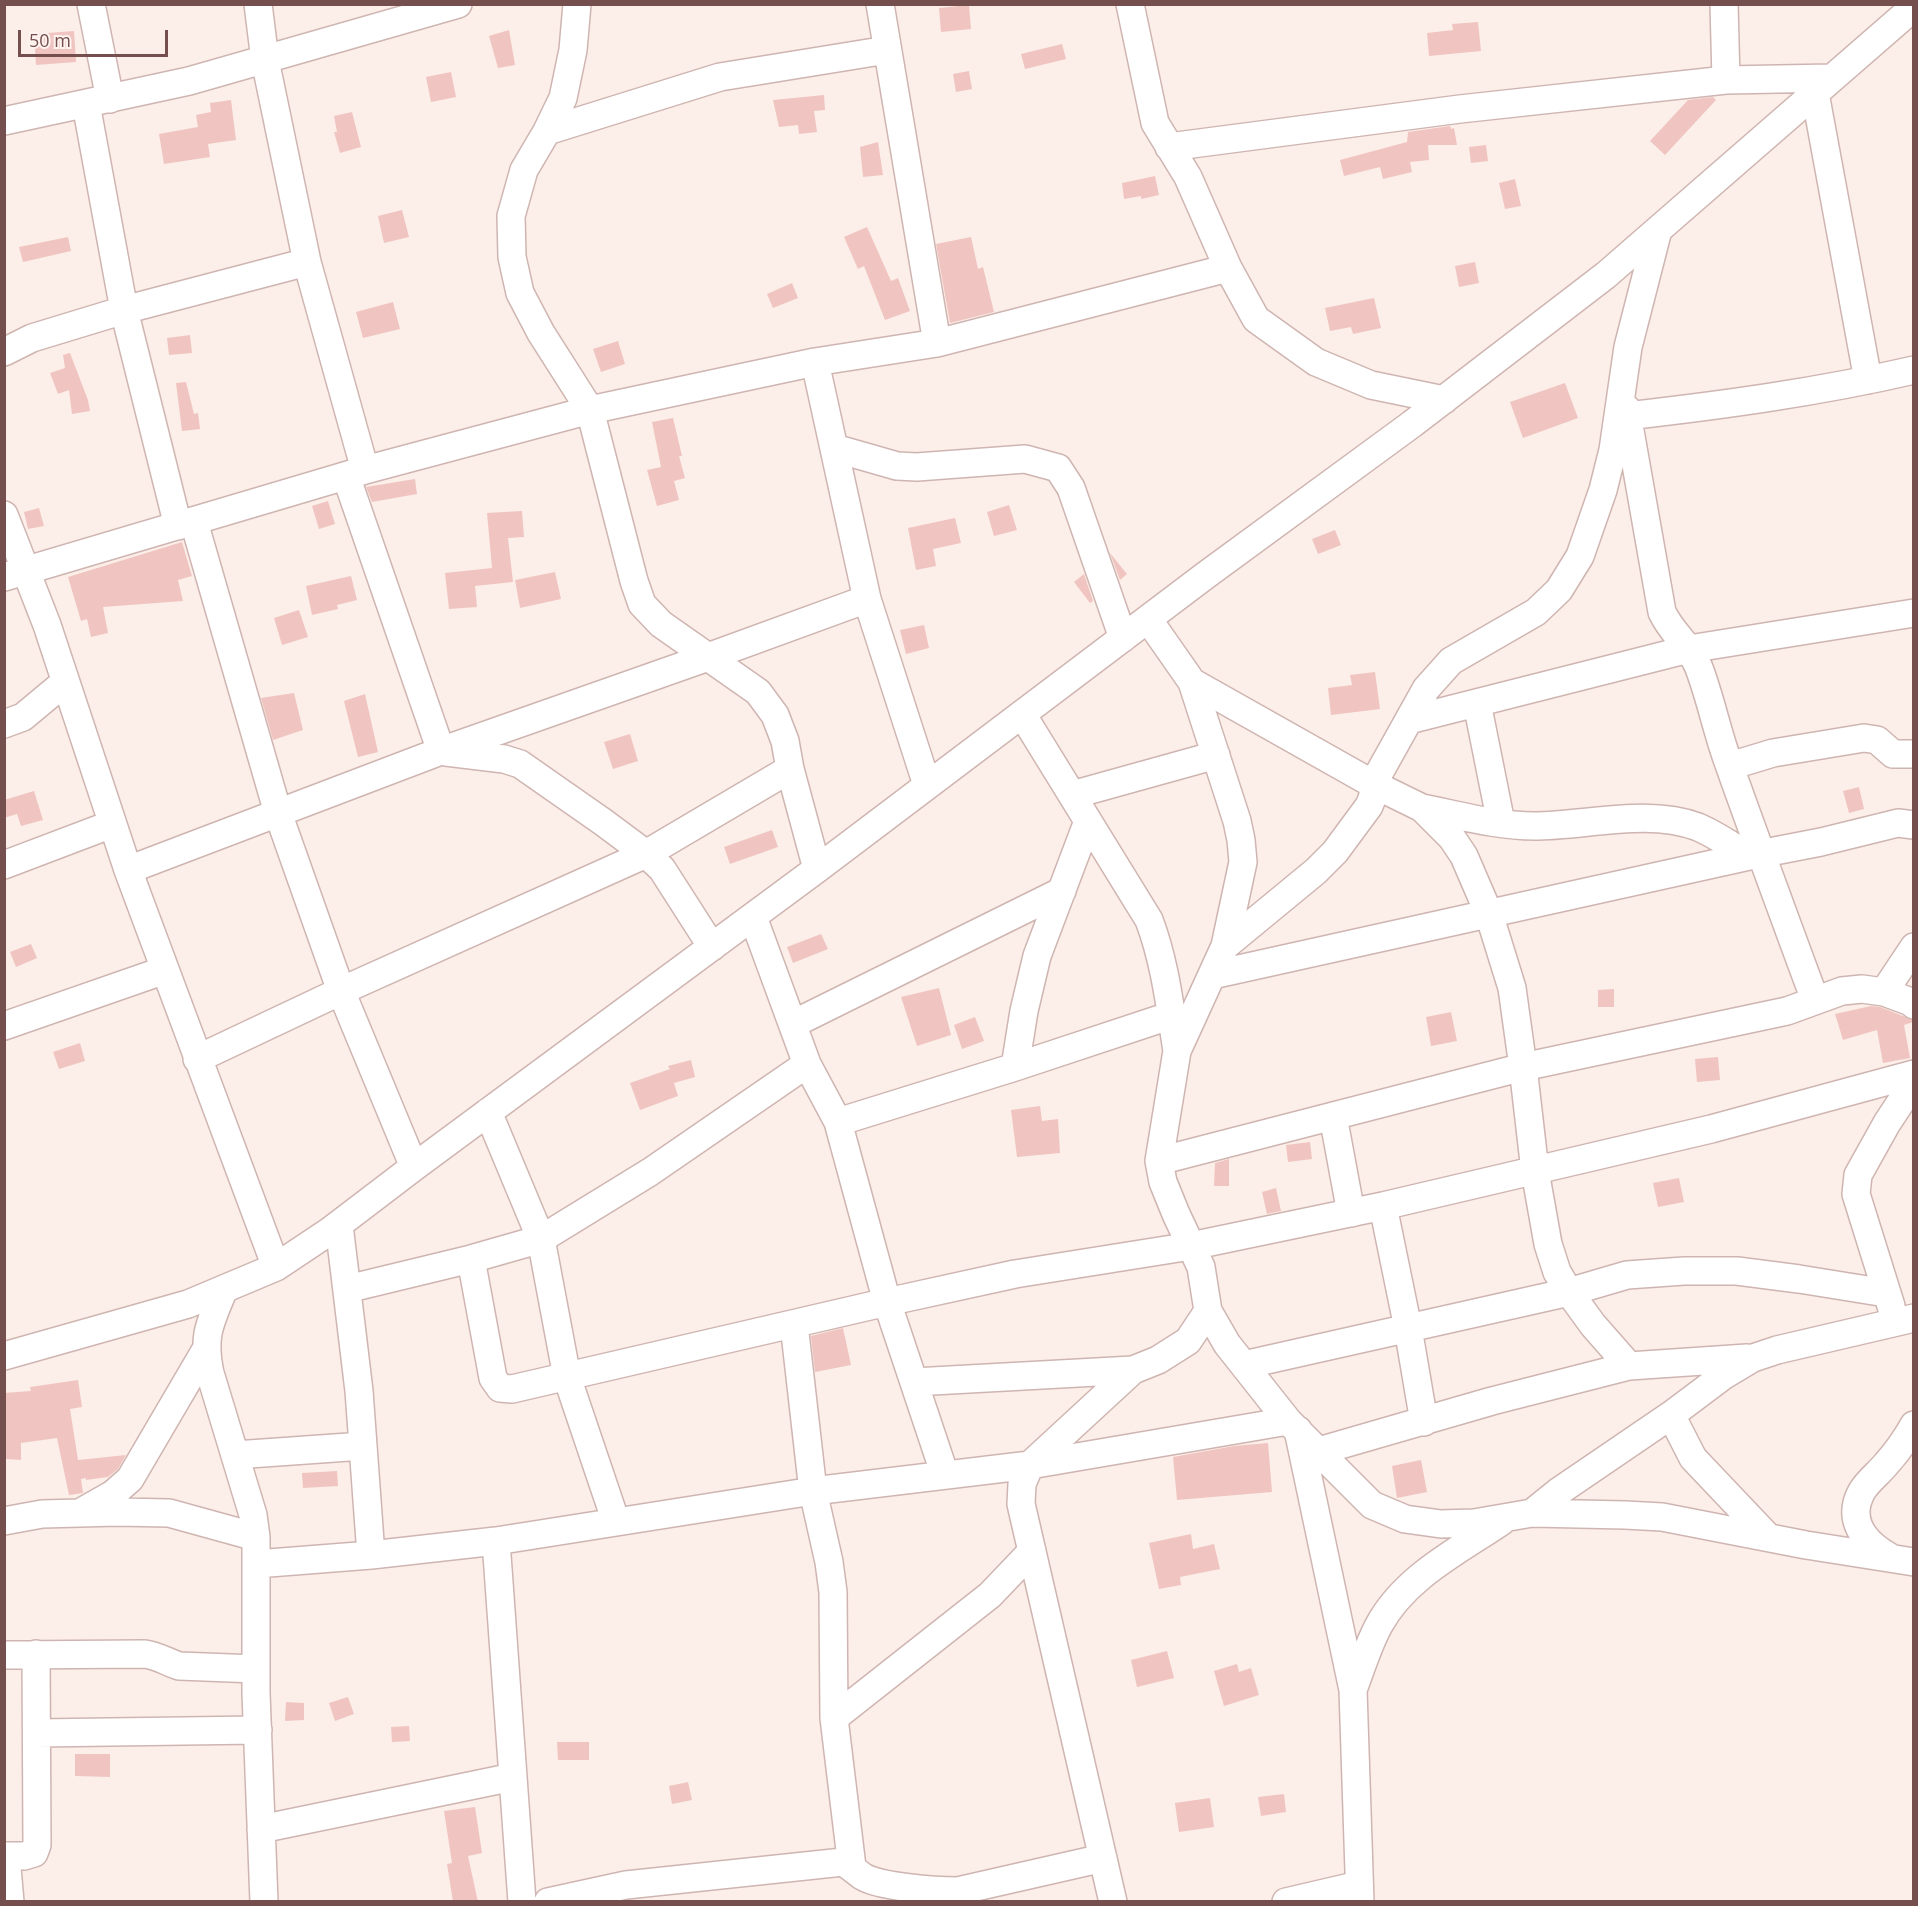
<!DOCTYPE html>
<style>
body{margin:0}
#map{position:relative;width:1918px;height:1906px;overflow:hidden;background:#fceee8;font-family:"Open Sans",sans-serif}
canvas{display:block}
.frame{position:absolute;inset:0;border:6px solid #754f4d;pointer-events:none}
.scale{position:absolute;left:18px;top:30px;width:150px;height:27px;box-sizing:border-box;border:3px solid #754f4d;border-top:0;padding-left:8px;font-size:18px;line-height:21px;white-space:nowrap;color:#754f4d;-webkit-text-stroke:4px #fef3ee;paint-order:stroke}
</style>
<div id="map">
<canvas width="1918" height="1906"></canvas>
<div class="frame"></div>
<div class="scale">50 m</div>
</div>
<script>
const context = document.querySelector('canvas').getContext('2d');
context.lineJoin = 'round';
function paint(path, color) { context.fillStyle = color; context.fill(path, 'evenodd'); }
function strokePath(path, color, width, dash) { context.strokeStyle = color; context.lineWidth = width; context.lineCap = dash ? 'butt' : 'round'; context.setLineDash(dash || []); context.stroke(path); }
const building = new Path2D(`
 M969,5l2,24 -30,3 -2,-24z
 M1478,22l3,29 -52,5 -2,-23 26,-3 -1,-6z
 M509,30l6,35 -17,3 -9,-32z
 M74,31l2,31 -40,3 -2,-31z
 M1062,44l4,15 -41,10 -4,-15z
 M969,71l3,18 -16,3 -3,-18z
 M451,72l5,25 -25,5 -5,-25z
 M824,95l1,15 -11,1 3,21 -18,2 -1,-9 -19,2 -6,-27z
 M1713,97l3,3 -51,55 -15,-14 38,-41z
 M231,100l5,40 -28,4 2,13 -46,7 -5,-30 39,-7 -2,-12 15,-3 -1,-9z
 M352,112l9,35 -21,6 -6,-21h3l-3,-16z
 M1450,126l1,3 3,-1 3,17h-29l1,15 -19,2 2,10 -29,7 -3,-12 -36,9 -4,-16 67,-18 1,-10z
 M878,142l5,33 -20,2 -3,-30z
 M1486,145l2,16 -17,2 -2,-16z
 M1155,176l4,19 -18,4v-3l-17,3 -2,-16z
 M1515,179l6,27 -16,3 -6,-26z
 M402,210l7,27 -25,6 -6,-27z
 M867,227l24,54 7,-3 12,33 -25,9 -21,-54 -6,3 -14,-32z
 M68,237l3,14 -48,11 -4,-15z
 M971,237l7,32 5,-2 11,45 -44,11 -14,-79z
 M1475,262l4,21 -20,4 -4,-21z
 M792,283l6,15 -25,10 -6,-14z
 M1374,298l7,30 -28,6 -2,-7 -21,4 -5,-23z
 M393,302l7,27 -37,9 -7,-26z
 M190,335l2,18 -23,2 -2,-17z
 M618,341l7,23 -24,8 -8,-23z
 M70,353l18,47 2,11 -18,3 -3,-24 -11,4 -8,-21 15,-5 -2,-13z
 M186,382l8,32 4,-1 2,16 -18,2 -6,-48z
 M1565,383l13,35 -55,20 -13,-36z
 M673,418l9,38h-3l6,22 -11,3 5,19 -22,6 -10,-36 14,-3 -9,-45z
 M415,479l2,15 -45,8 -6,-15z
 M328,501l7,23 -16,5 -7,-23z
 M1009,505l8,25 -23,6 -7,-24z
 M39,508l5,18 -16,3 -4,-17z
 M522,511l2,26 -16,1 5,44 -38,4 2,21 -28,2 -4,-36 47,-5 -5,-55z
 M955,518l6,25 -28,6 3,17 -20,4 -8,-42z
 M1335,530l6,15 -23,9 -6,-15z
 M182,542l10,34 -14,4 5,21 -80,6 5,26 -17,4 -4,-18 -6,2 -13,-44z
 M1110,553l17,21 -7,6z
 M555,572l6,27 -41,9 -5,-28z
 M1084,574l9,27 -3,2 -16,-21z
 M351,576l6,24 -20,5 1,4 -26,6 -6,-29z
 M299,610l9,27 -26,8 -8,-27z
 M924,625l5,23 -23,6 -6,-24z
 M1375,672l5,37 -49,6 -3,-27 24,-3 -2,-10z
 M294,693l9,37 -30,10 -12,-42z
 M365,694l13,58 -20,5 -14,-56z
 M630,734l8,27 -25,8 -9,-27z
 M1859,787l5,22 -15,4 -6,-22z
 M34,791l9,29 -22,6 -4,-12 -13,4v-18z
 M772,830l6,17 -48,17 -6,-17z
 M821,934l7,15 -35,14 -6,-16z
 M31,944l6,14 -21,9 -6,-15z
 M939,988l12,47 -34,11 -16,-49z
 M1614,989v18h-16v-17z
 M1871,1006l9,1 33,13v2l-9,3 6,33 -27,5 -6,-33 -34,10 -8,-26z
 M1451,1012l6,29 -26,5 -5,-29z
 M975,1017l9,24 -22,8 -8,-24z
 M80,1043l5,18 -26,8 -6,-17z
 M1718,1057l2,23 -23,2 -2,-23z
 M691,1060l4,17 -21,6 4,13 -38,14 -10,-27 40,-14 -2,-3z
 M1040,1106l2,15 16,-2 2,34 -43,4 -6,-47z
 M1310,1142l2,17 -24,3 -2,-17z
 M1229,1159v27h-15l1,-23z
 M1679,1178l5,24 -26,5 -5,-24z
 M1276,1188l5,23 -14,3 -5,-22z
 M843,1328l8,37 -36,7 -4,-36z
 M78,1380l4,27 -12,2 8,51 48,-5 -8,14 -10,8 -22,3v-2l-5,1 2,14 -14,2 -12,-57 -36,5v17l-15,-1 -2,-66 27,-2 -1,-4z
 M1268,1443l4,49 -95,8 -4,-43 61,-11z
 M1421,1460l6,32 -30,6 -5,-32z
 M337,1471l1,15 -35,2 -1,-15z
 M1191,1534l2,15 21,-5 6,25 -40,8 1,8 -22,4 -10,-46z
 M1167,1651l7,27 -37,9 -6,-27z
 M1237,1664l2,8 12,-4 8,27 -35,11 -10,-35z
 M348,1697l6,17 -19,7 -6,-18z
 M286,1702l18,1v17l-19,1z
 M409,1726l1,15 -18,1 -1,-15z
 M557,1742h32v18h-31z
 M75,1754h35v23l-35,-1z
 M688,1782l4,18 -20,4 -3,-18z
 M1284,1794l2,18 -25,4 -3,-19z
 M1210,1798l4,29 -35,5 -4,-29z
 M475,1807l7,46 -14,3 10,46h-25l-6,-38 5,-1 -8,-52z`);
const minor = new Path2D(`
 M91,4l19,95
 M258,4l7,56 42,202 58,208
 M577,4l-4,46 -10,48 -16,33 -23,39 -13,46 1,41 8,36 21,40 49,77 44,171 8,23 19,20 97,68 17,23 10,26 5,28 27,100
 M880,4l57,339
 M1130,4l25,119 33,54 40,91 28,51 60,43 55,23 73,15
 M1724,4l2,76
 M1815,93l53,287
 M86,104l38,206 54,216
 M4,121l185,-40 269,-77
 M547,131l173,-54 167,-27
 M1169,147l291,-38 266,-29 106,-2
 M4,352l28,-14 92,-28 183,-48
 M815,362l52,237 60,186
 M1626,408l36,204c10,22 29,34 37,56 11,29 17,59 27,88 29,82 59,163 89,244
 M1627,416c96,-11 192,-24 287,-46
 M834,448l63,18 20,1 108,-8 33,9 13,20 52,150
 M346,476l95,275
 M4,515l43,110 81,245 148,397
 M194,522l84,291 63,178 73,176
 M4,577l361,-107 225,-60 225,-48 122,-19 291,-75
 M1148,619l44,63 45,139 4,19 2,22 -18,84 -48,105 -18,110 4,21 13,32 25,53 7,44 19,33 61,77 84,84 33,14 36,5 33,-1 58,-10 26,-21 113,-77 52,-39 30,-18 24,-8 137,-32
 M1192,682l181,102 49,24 30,30 12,18 25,58 23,74 11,79 12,104 13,73 9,28 12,20 24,33 36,41
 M1477,703l24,120
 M1022,714l127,206c16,42 21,87 28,131
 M1409,720l280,-71 225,-36
 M4,724l19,-7 42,-35
 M446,752l58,7 16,5 83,58 43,32 16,15 50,78
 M1730,766l43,-13 91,-15 13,2 16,14h21
 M1072,795l144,-40
 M1422,808c36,7 75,18 112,18 52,0 114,-18 164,1 17,7 35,20 51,29
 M4,865l108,-41
 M128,870l313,-119 267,-94 159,-58
 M753,917l54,147 31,58 49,180 58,173
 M1225,946l91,-75 19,-19 34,-46 4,-10v-12l53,-95 25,-28 85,-49 23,-22 21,-34 23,-66 10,-40 15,-103 30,-117
 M1212,975l537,-119 72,-14 77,-19 16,2
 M1884,992l30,-45
 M793,1024l269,-133
 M4,1026l161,-56
 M197,1059l144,-68 305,-137 144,-85
 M1015,1067l9,-56 13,-55 51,-135
 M488,1112l53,127 26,138 49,145
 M1333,1116l18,97
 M838,1122l177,-55 157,-52
 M1159,1161l364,-94 264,-56 55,-20 20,-2 22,3 27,10 3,3
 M1383,1206l25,122 16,94
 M339,1225l20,166 12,164
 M471,1259l22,119 7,10 12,1 375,-87 128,-28 176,-28 192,-40 328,-77 203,-55
 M224,1289c-14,34 -22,47 -14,84l43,142 3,22v156l8,209
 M347,1289l124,-30 70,-20 109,-67 157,-108
 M1891,1306l-35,-112 2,-19 29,-52 27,-41
 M794,1324l19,167 16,71 4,30 1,126 18,149
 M4,1356l184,-52 88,-37 54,-36 84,-64 403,-298 389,-294 206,-151 194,-149 308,-268
 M1244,1365l325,-73 58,-17 57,-4h53l62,8 87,14
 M914,1382l219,-12
 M1671,1415l22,43 75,79
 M1298,1430l55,260 7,212
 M1319,1451l173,-50 137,-35 118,-8
 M235,1455l128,-9
 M83,1511l30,-17 17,-15 75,-128
 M1532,1513l93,2 37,2 144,28 108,17
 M4,1521l38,-7 75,-2 52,1 87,24
 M496,1541l26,361
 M1888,1556c-24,-14 -42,-37 -26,-65 6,-10 17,-18 25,-28 10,-11 19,-24 27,-38
 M256,1564l115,-9 125,-14 317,-50 217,-26 258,-44
 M4,1655l141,-1c13,2 22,8 34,12l77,3
 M1353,1690c8,-21 15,-45 26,-65 26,-48 79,-74 123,-104
 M834,1718l156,-123 42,-44
 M37,1733l221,-3
 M261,1829l252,-52
 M4,1856h20l10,-3 3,-8 -1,-191
 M6,1856l4,46
 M548,1902l78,-17 217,-23c7,4 12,9 19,14 17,11 74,15 96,15l145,-33
 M1113,1902l-92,-398 1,-20 8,-19 103,-95 25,-10 30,-19 20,-30
 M1286,1902l73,-17`);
paint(building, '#f0c5c1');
strokePath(minor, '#cfb5b1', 30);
strokePath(minor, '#fff', 27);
</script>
